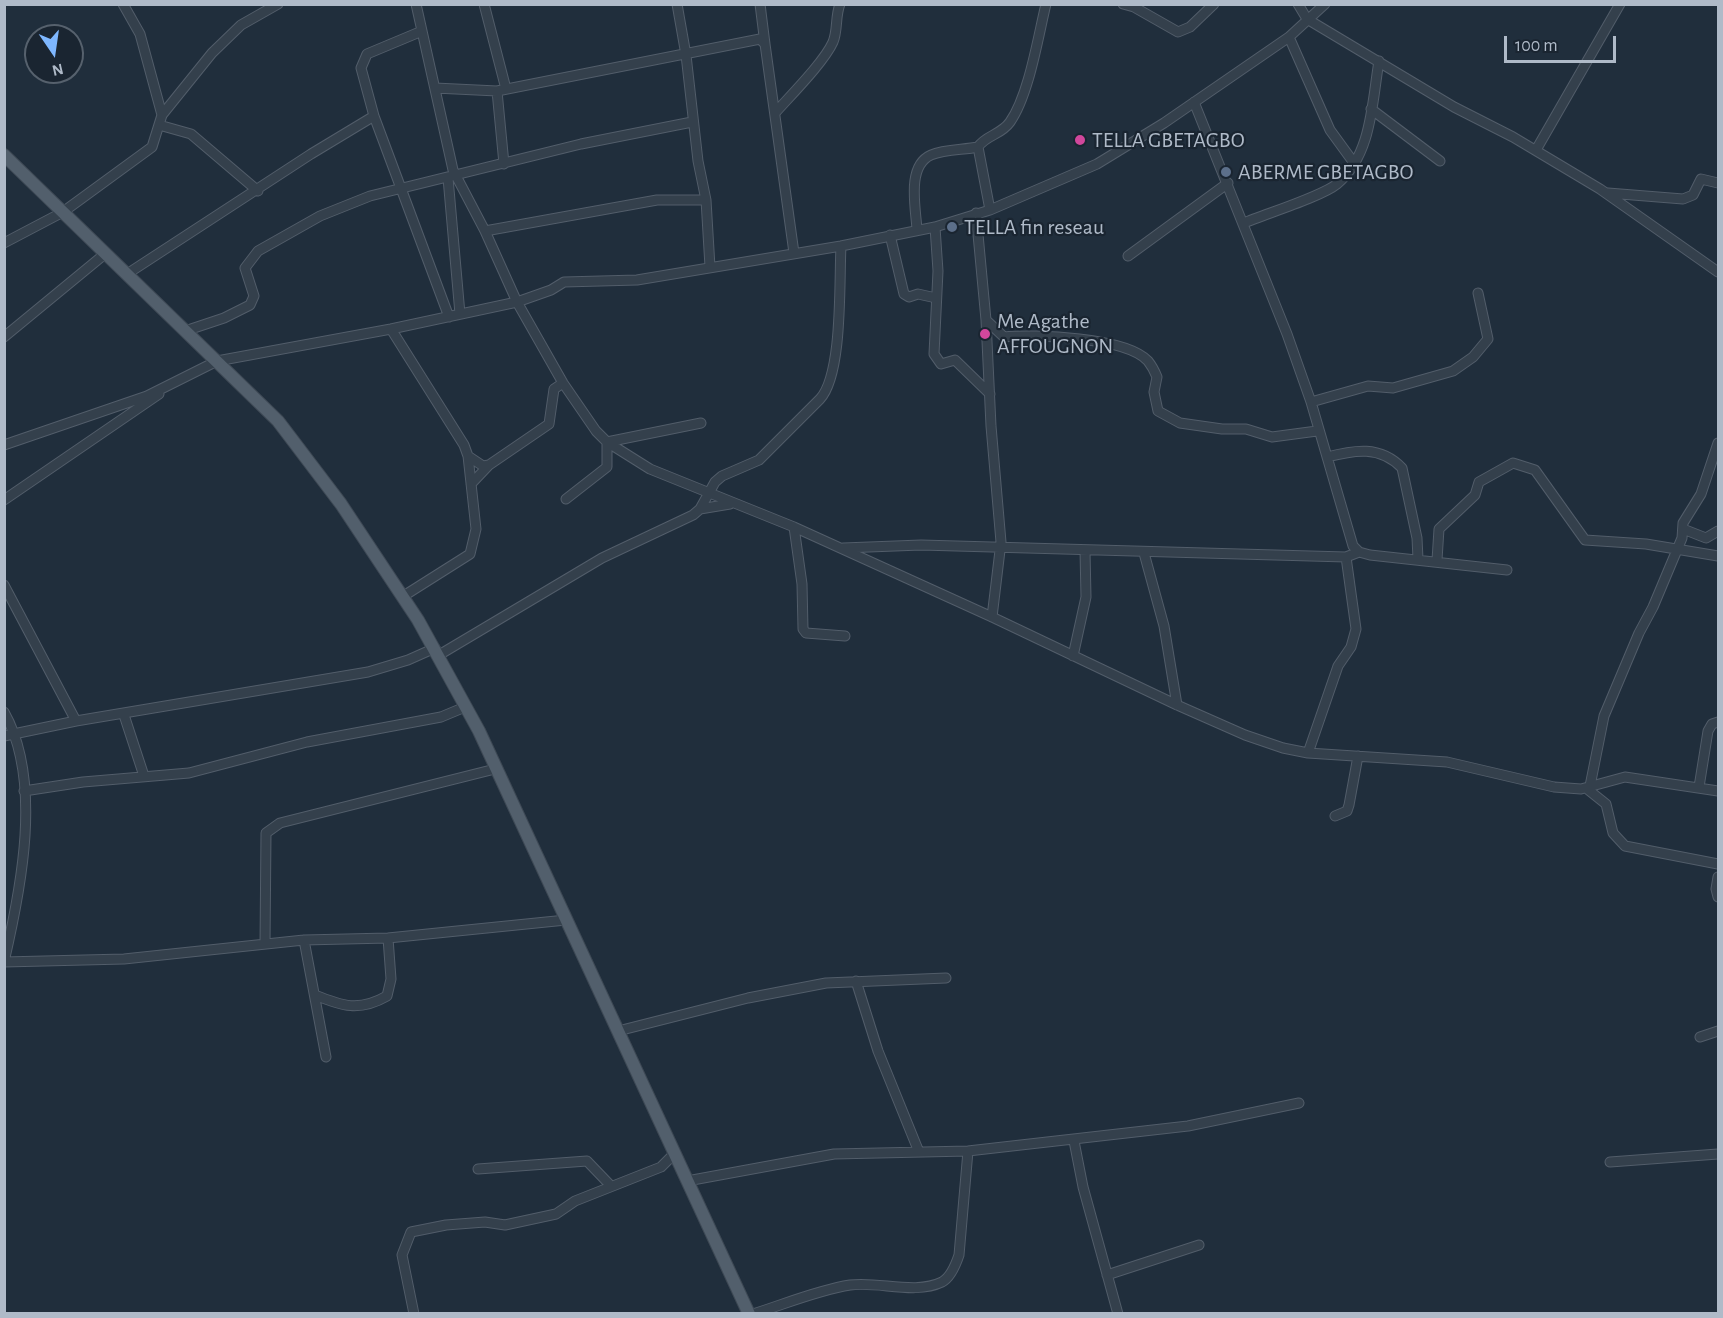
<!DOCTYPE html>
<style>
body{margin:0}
#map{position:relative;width:1723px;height:1318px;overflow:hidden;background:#202e3c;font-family:"Alegreya Sans",sans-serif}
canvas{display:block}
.frame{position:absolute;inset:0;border:6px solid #afbac8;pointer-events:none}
.north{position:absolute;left:24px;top:24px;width:60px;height:60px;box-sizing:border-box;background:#1a2531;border:2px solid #56616d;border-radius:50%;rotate:167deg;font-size:16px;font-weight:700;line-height:24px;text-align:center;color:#afbac8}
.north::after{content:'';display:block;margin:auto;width:21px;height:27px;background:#7eb7ff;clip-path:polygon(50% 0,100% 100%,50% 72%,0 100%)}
.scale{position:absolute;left:1504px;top:36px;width:112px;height:27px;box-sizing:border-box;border:3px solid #afbac8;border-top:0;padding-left:8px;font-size:18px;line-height:21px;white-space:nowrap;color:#afbac8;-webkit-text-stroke:4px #1a2531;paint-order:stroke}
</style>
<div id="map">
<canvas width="1723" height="1318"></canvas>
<div class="frame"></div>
<div class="north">N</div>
<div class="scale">100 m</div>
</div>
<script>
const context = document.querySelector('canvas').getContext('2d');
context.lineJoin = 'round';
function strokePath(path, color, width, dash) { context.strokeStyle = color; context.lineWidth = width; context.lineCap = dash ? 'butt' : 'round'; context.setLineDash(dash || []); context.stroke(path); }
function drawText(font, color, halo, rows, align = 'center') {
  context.font = font + ' "Alegreya Sans",sans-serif'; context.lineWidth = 4.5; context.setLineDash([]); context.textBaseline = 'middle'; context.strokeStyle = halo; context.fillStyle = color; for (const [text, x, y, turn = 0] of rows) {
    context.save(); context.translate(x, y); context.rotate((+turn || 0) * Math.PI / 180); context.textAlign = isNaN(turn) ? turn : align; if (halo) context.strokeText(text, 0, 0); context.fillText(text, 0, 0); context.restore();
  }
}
const minor = new Path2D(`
 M123,4l17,30 22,81
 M416,4l37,166 32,61 32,71 46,81 33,48 11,11 43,27 144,58 198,90 185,88 68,30 38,13 25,5 139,9 107,25 27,2 44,-12 93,14
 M484,4l22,85
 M677,4l9,51 12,106 8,39 4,67
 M760,4l5,40
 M1123,4l11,3 44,25 12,-5 24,-23
 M1298,4l9,15 147,88 59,30 87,52 118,83
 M422,31l-55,23 -6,14 13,48 75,201
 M1289,37l41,93 24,33
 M435,88l62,3 263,-52 5,5 29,209
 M497,91l7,73
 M1194,102l93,232 24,68 42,144 6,6 11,3 137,15
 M1371,109l69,52
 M775,113c16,-18 49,-51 58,-71 5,-12 2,-25 7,-38
 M159,125l32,9 67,57
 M1536,150l84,-146
 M448,178l12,136
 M1608,193l75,6 10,-4 8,-16 17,4
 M990,210l-12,-63c8,-12 23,-12 32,-25 19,-27 28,-85 36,-118
 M976,213l10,107 5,106 10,116 -9,75
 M1244,223c21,-9 77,-26 93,-39 35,-29 35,-82 42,-123
 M935,227l3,44 -4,83 7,10 14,-4 35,34
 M917,230c-1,-21 -11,-64 14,-75 14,-6 33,-5 47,-8
 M485,231l172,-31h49
 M890,235l14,59 5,3 9,-3 18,4
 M4,243l59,-31 89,-65 10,-32 50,-62 29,-28 37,-21
 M1128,256l100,-73
 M127,274l184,-120 63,-38
 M986,320l18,17c31,-3 122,0 144,24 4,5 7,11 9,16l-3,15 4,19 22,12 42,6h24l26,8 45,-6
 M391,329l73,116 4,11 8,73 -6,25 -68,43
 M185,331l39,-13 26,-13 4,-9 -9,-28 13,-17 62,-35 50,-20 211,-52 111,-22
 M4,337l102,-84
 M1311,402l57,-16 25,2 60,-17 20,-14 15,-18 -10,-46
 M4,445l143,-49 70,-35 174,-32 126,-27 34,-12 13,-8 73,-2 204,-34 94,-19 55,-17 107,-46 67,-41 125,-86 36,-33
 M468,456l15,10 6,-1
 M1327,457c27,-7 53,-12 75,11l15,70 1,21
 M471,484l18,-19 60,-41 5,-35 9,-6
 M566,499l41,-32v-25l94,-19
 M4,500l155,-106
 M700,509l30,-5
 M794,527l8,57 1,45 3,4 39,3
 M1683,529l23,9 12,-7
 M843,548l78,-3 425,12 13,-5
 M1144,553l20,73 13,79
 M1437,560l2,-31 36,-34 4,-13 34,-19 22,7 50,70 61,4 72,12
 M4,585l72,136
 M439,655l163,-97 91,-43 7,-6 15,-27 7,-6 37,-16 61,-61c23,-25 19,-117 21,-153
 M1073,656l13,-59 -1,-46
 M4,712c39,69 17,177 0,250
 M124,715l20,61
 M4,736l72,-15 292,-49 40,-12 27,-12
 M1308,753l30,-87 13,-19 5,-18 -10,-72
 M1590,786l14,-70 35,-83 14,-26 29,-69 1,-15 18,-29 17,-51
 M1699,787l9,-56 4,-7 6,-2
 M1586,788l20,16 7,29 12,13 93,18
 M24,791l59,-9 106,-9 118,-31 134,-25 24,-10
 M1335,816l12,-5 2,-6 9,-49
 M1718,877l-2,12 2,8
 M304,940l22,117
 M265,944l1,-111 14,-10 215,-54
 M4,962l120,-3 180,-19 84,-2 178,-18
 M856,981l22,70 41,101
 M315,995c27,11 44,17 72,1l4,-17 -3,-41
 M618,1031l130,-33 78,-15 120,-5
 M1700,1037l18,-6
 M1074,1141l9,46 35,127
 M1610,1162l108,-8
 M478,1169l109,-8 24,25
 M687,1181l147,-27 134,-3 220,-25 111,-23
 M1107,1275l92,-30
 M414,1314l-12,-59 9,-23 35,-7 39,-3 20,3 51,-11 19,-13 86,-34 12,-12
 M753,1314c32,-10 65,-24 97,-29 29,-4 65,10 92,-3 9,-5 14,-18 17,-27l9,-104`);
const major = new Path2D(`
 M4,155l274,266 63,83 77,116 61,111 270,583`);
const markers = [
 [1080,140,6,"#d1479c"],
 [1226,172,6,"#5c6f8a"],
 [952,227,6,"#5c6f8a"],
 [985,334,6,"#d1479c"]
];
const poiNames = [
 ["TELLA GBETAGBO",1092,140],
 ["ABERME GBETAGBO",1238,172],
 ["TELLA fin reseau",964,227],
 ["Me Agathe",997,321],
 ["AFFOUGNON",997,346]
];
strokePath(minor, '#525d6a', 11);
strokePath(major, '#3e4955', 14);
strokePath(minor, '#34404c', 9);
strokePath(major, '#525f6c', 12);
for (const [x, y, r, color] of markers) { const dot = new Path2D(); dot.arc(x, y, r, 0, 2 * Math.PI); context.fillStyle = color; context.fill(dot); strokePath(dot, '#1a2531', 2); }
drawText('22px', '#afbac8', '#1a2531', poiNames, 'left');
</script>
